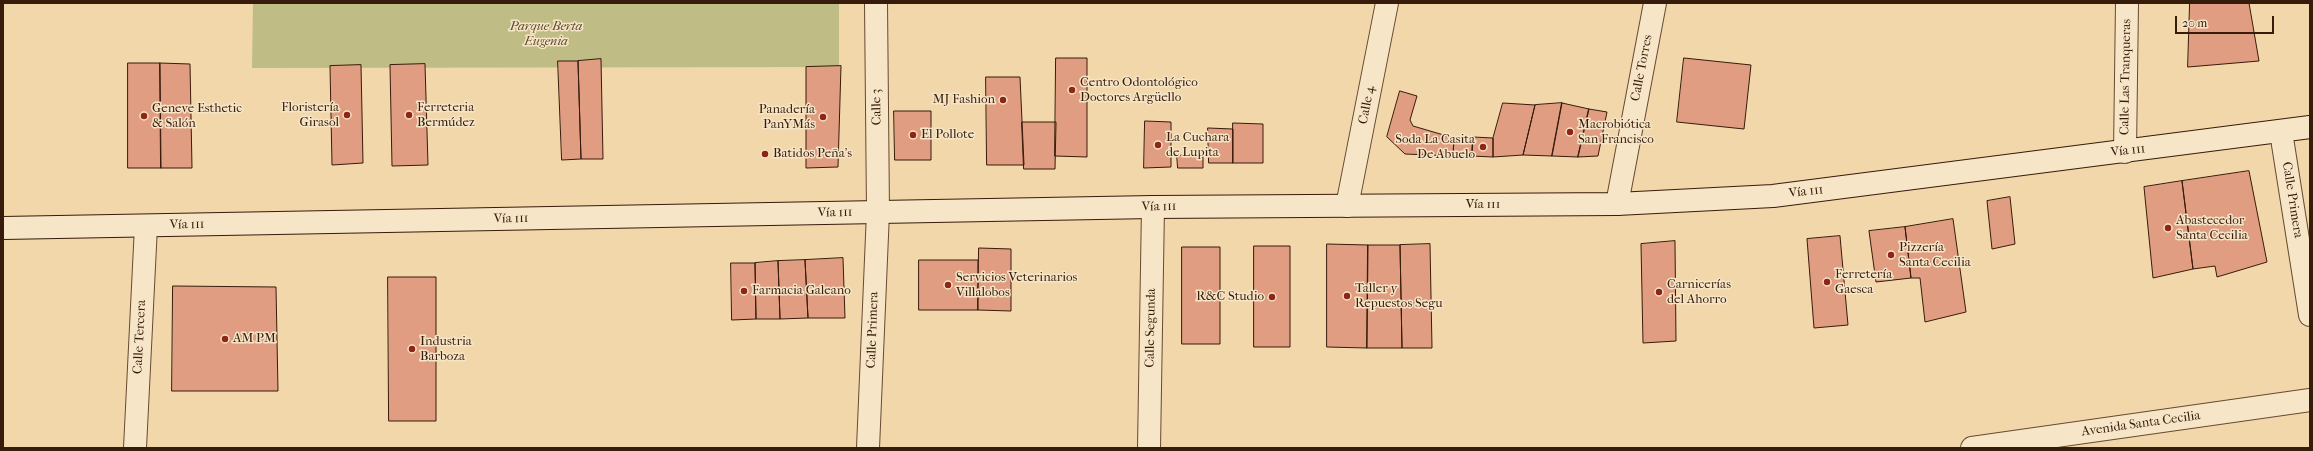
<!DOCTYPE html>
<meta charset="utf-8">
<style>
body{margin:0}
#map{position:relative;width:2313px;height:451px;overflow:hidden;background:#f1d7a9;font-family:"IM FELL French Canon",serif}
canvas{display:block}
.frame{position:absolute;inset:0;border:4px solid #371b0b;pointer-events:none}
.scale{position:absolute;left:2175px;top:16px;width:99px;height:18px;box-sizing:border-box;border:2px solid #371b0b;border-top:0;padding-left:5px;font-size:12px;line-height:14px;white-space:nowrap;color:#371b0b;-webkit-text-stroke:3px #f6e5c7;paint-order:stroke}
</style>
<div id="map">
<canvas width="2313" height="451"></canvas>
<div class="frame"></div>
<div class="scale">20 m</div>
</div>
<script>
const context = document.querySelector('canvas').getContext('2d');
context.lineJoin = 'round';
function paint(path, color) { context.fillStyle = color; context.fill(path, 'evenodd'); }
function strokePath(path, color, width, dash) { context.strokeStyle = color; context.lineWidth = width; context.lineCap = dash ? 'butt' : 'round'; context.setLineDash(dash || []); context.stroke(path); }
function drawText(font, color, halo, rows, align = 'center') {
  context.font = font + ' "IM FELL French Canon",serif'; context.lineWidth = 3; context.setLineDash([]); context.textBaseline = 'middle'; context.strokeStyle = halo; context.fillStyle = color; for (const [text, x, y, turn = 0] of rows) {
    context.save(); context.translate(x, y); context.rotate((+turn || 0) * Math.PI / 180); context.textAlign = isNaN(turn) ? turn : align; if (halo) context.strokeText(text, 0, 0); context.fillText(text, 0, 0); context.restore();
  }
}
const green = new Path2D(`
 M253,3h586v64l-587,1z`);
const building = new Path2D(`
 M2190,3h59l10,58 -71,6z
 M1056,58h31v99l-32,-1z
 M1684,58l67,7 -7,64 -67,-7z
 M601,59l2,100h-22l-3,-98z
 M558,61h20l3,98 -19,1z
 M128,63h32l1,105h-33z
 M160,63l30,1 2,104h-31z
 M425,64l3,101 -36,1 -2,-101z
 M361,65l2,98 -31,2 -2,-99z
 M841,66l-3,101 -32,1v-101z
 M986,77h34l4,88h-37z
 M1400,91l17,5 -7,24 3,6 41,12 -1,18 -48,-2 -18,-17z
 M1503,103l32,2 -12,50 -30,2v-19z
 M1562,103l27,6 -11,48 -26,-1z
 M1562,103l-10,53 -29,-1 12,-50z
 M1589,109l18,3 -9,44 -20,1z
 M894,111h37v49h-36z
 M1145,121l26,1v45l-27,1z
 M1022,122h34l-1,47h-31z
 M1233,123l30,1v39h-30z
 M1208,128l25,1v34h-24z
 M1473,137l-1,19h-19l1,-18z
 M1473,137l20,1v19l-21,-1z
 M1177,155l26,1v12h-25z
 M2249,171l18,91 -50,15 -2,-11 -22,3 -11,-88z
 M2182,181l11,88 -40,9 -9,-91z
 M2010,197l5,47 -23,5 -5,-48z
 M1953,219l13,93 -41,10 -5,-44h-9l-6,-51z
 M1905,227l6,51 -35,4 -7,-51z
 M1840,236l8,89 -34,3 -7,-89z
 M1675,241l1,100 -33,2 -2,-99z
 M1327,244l41,1 -1,103 -40,-1z
 M1430,244l2,104h-30l-2,-103z
 M1368,245h32l2,103h-35z
 M1254,246h36v101h-36z
 M1182,247h38v97h-38z
 M979,248l32,1v62l-33,-1z
 M843,258l2,60h-37l-3,-58z
 M805,260l3,58 -28,1 -2,-58z
 M919,260h59v50h-59z
 M778,261l2,58h-24l-1,-56z
 M731,263h24l1,56 -24,1z
 M388,277h48v144h-47z
 M173,286l103,1 2,104h-106z`);
const street = new Path2D(`
 M2281,132l29,183
 M2125,152l2,-149
 M1617,204l38,-201
 M1347,206l40,-203
 M135,448l11,-222
 M868,448l10,-236 -2,-209
 M1149,448l4,-241
 M1972,448l338,-48`);
const secondary = new Path2D(`
 M3,228l1150,-21 464,-3 156,-8 537,-69`);
const markers = [
 [1072,90,4,"#8f2418"],
 [1003,100,4,"#8f2418"],
 [347,115,4,"#8f2418"],
 [409,115,4,"#8f2418"],
 [144,116,4,"#8f2418"],
 [823,117,4,"#8f2418"],
 [1570,132,4,"#8f2418"],
 [913,135,4,"#8f2418"],
 [1158,145,4,"#8f2418"],
 [1483,147,4,"#8f2418"],
 [765,154,4,"#8f2418"],
 [2168,228,4,"#8f2418"],
 [1891,255,4,"#8f2418"],
 [1827,282,4,"#8f2418"],
 [948,285,4,"#8f2418"],
 [744,291,4,"#8f2418"],
 [1659,292,4,"#8f2418"],
 [1347,296,4,"#8f2418"],
 [1272,297,4,"#8f2418"],
 [225,339,4,"#8f2418"],
 [412,349,4,"#8f2418"]
];
const parkNames = [
 ["Parque Berta",546,27],
 ["Eugenia",546,42]
];
const streetNames = [
 ["Calle Torres",1642,68,-79],
 ["Calle Las Tranqueras",2126,77,-89],
 ["Calle 4",1367,105,-79],
 ["Calle 3",877,107,-91],
 ["Vía 111",2128,151,-7],
 ["Vía 111",1806,192,-7],
 ["Calle Primera",2292,200,81],
 ["Vía 111",1483,205],
 ["Vía 111",1159,207,-1],
 ["Vía 111",835,213,-1],
 ["Vía 111",511,219,-1],
 ["Vía 111",187,225,-1],
 ["Calle Segunda",1151,328,-89],
 ["Calle Primera",873,330,-88],
 ["Calle Tercera",140,337,-87],
 ["Avenida Santa Cecilia",2141,424,-8]
];
const poiNames = [
 ["Centro Odontológico",1080,83],
 ["Doctores Argüello",1080,98],
 ["MJ Fashion",995,100,"right"],
 ["Floristería",339,108,"right"],
 ["Girasol",339,123,"right"],
 ["Ferreteria",417,108],
 ["Bermúdez",417,123],
 ["Geneve Esthetic",152,109],
 ["& Salón",152,124],
 ["Panadería",815,110,"right"],
 ["PanYMás",815,125,"right"],
 ["Macrobiótica",1578,125],
 ["San Francisco",1578,140],
 ["El Pollote",921,135],
 ["La Cuchara",1166,138],
 ["de Lupita",1166,153],
 ["Soda La Casita",1475,140,"right"],
 ["De Abuelo",1475,155,"right"],
 ["Batidos Peña's",773,154],
 ["Abastecedor",2176,221],
 ["Santa Cecilia",2176,236],
 ["Pizzería",1899,248],
 ["Santa Cecilia",1899,263],
 ["Ferretería",1835,275],
 ["Gaesca",1835,290],
 ["Servicios Veterinarios",956,278],
 ["Villalobos",956,293],
 ["Carnicerías",1667,285],
 ["del Ahorro",1667,300],
 ["Taller y",1355,289],
 ["Repuestos Segu",1355,304],
 ["Farmacia Galeano",752,291],
 ["R&C Studio",1264,297,"right"],
 ["AM PM",233,339],
 ["Industria",420,342],
 ["Barboza",420,357]
];
paint(green, '#bfbd85');
paint(building, '#e09d81');
strokePath(building, '#371b0b', 1);
strokePath(street, '#664a32', 24);
strokePath(secondary, '#371b0b', 24);
strokePath(street, '#f6e5c7', 22);
strokePath(secondary, '#f6e5c7', 22);
for (const [x, y, r, color] of markers) { const dot = new Path2D(); dot.arc(x, y, r, 0, 2 * Math.PI); context.fillStyle = color; context.fill(dot); strokePath(dot, '#f6e5c7', 1.5); }
drawText('italic 13px', '#604c30', '#f6e5c7', parkNames);
drawText('13px', '#371b0b', '#f6e5c7', streetNames);
drawText('13px', '#371b0b', '#f6e5c7', poiNames, 'left');
</script>
